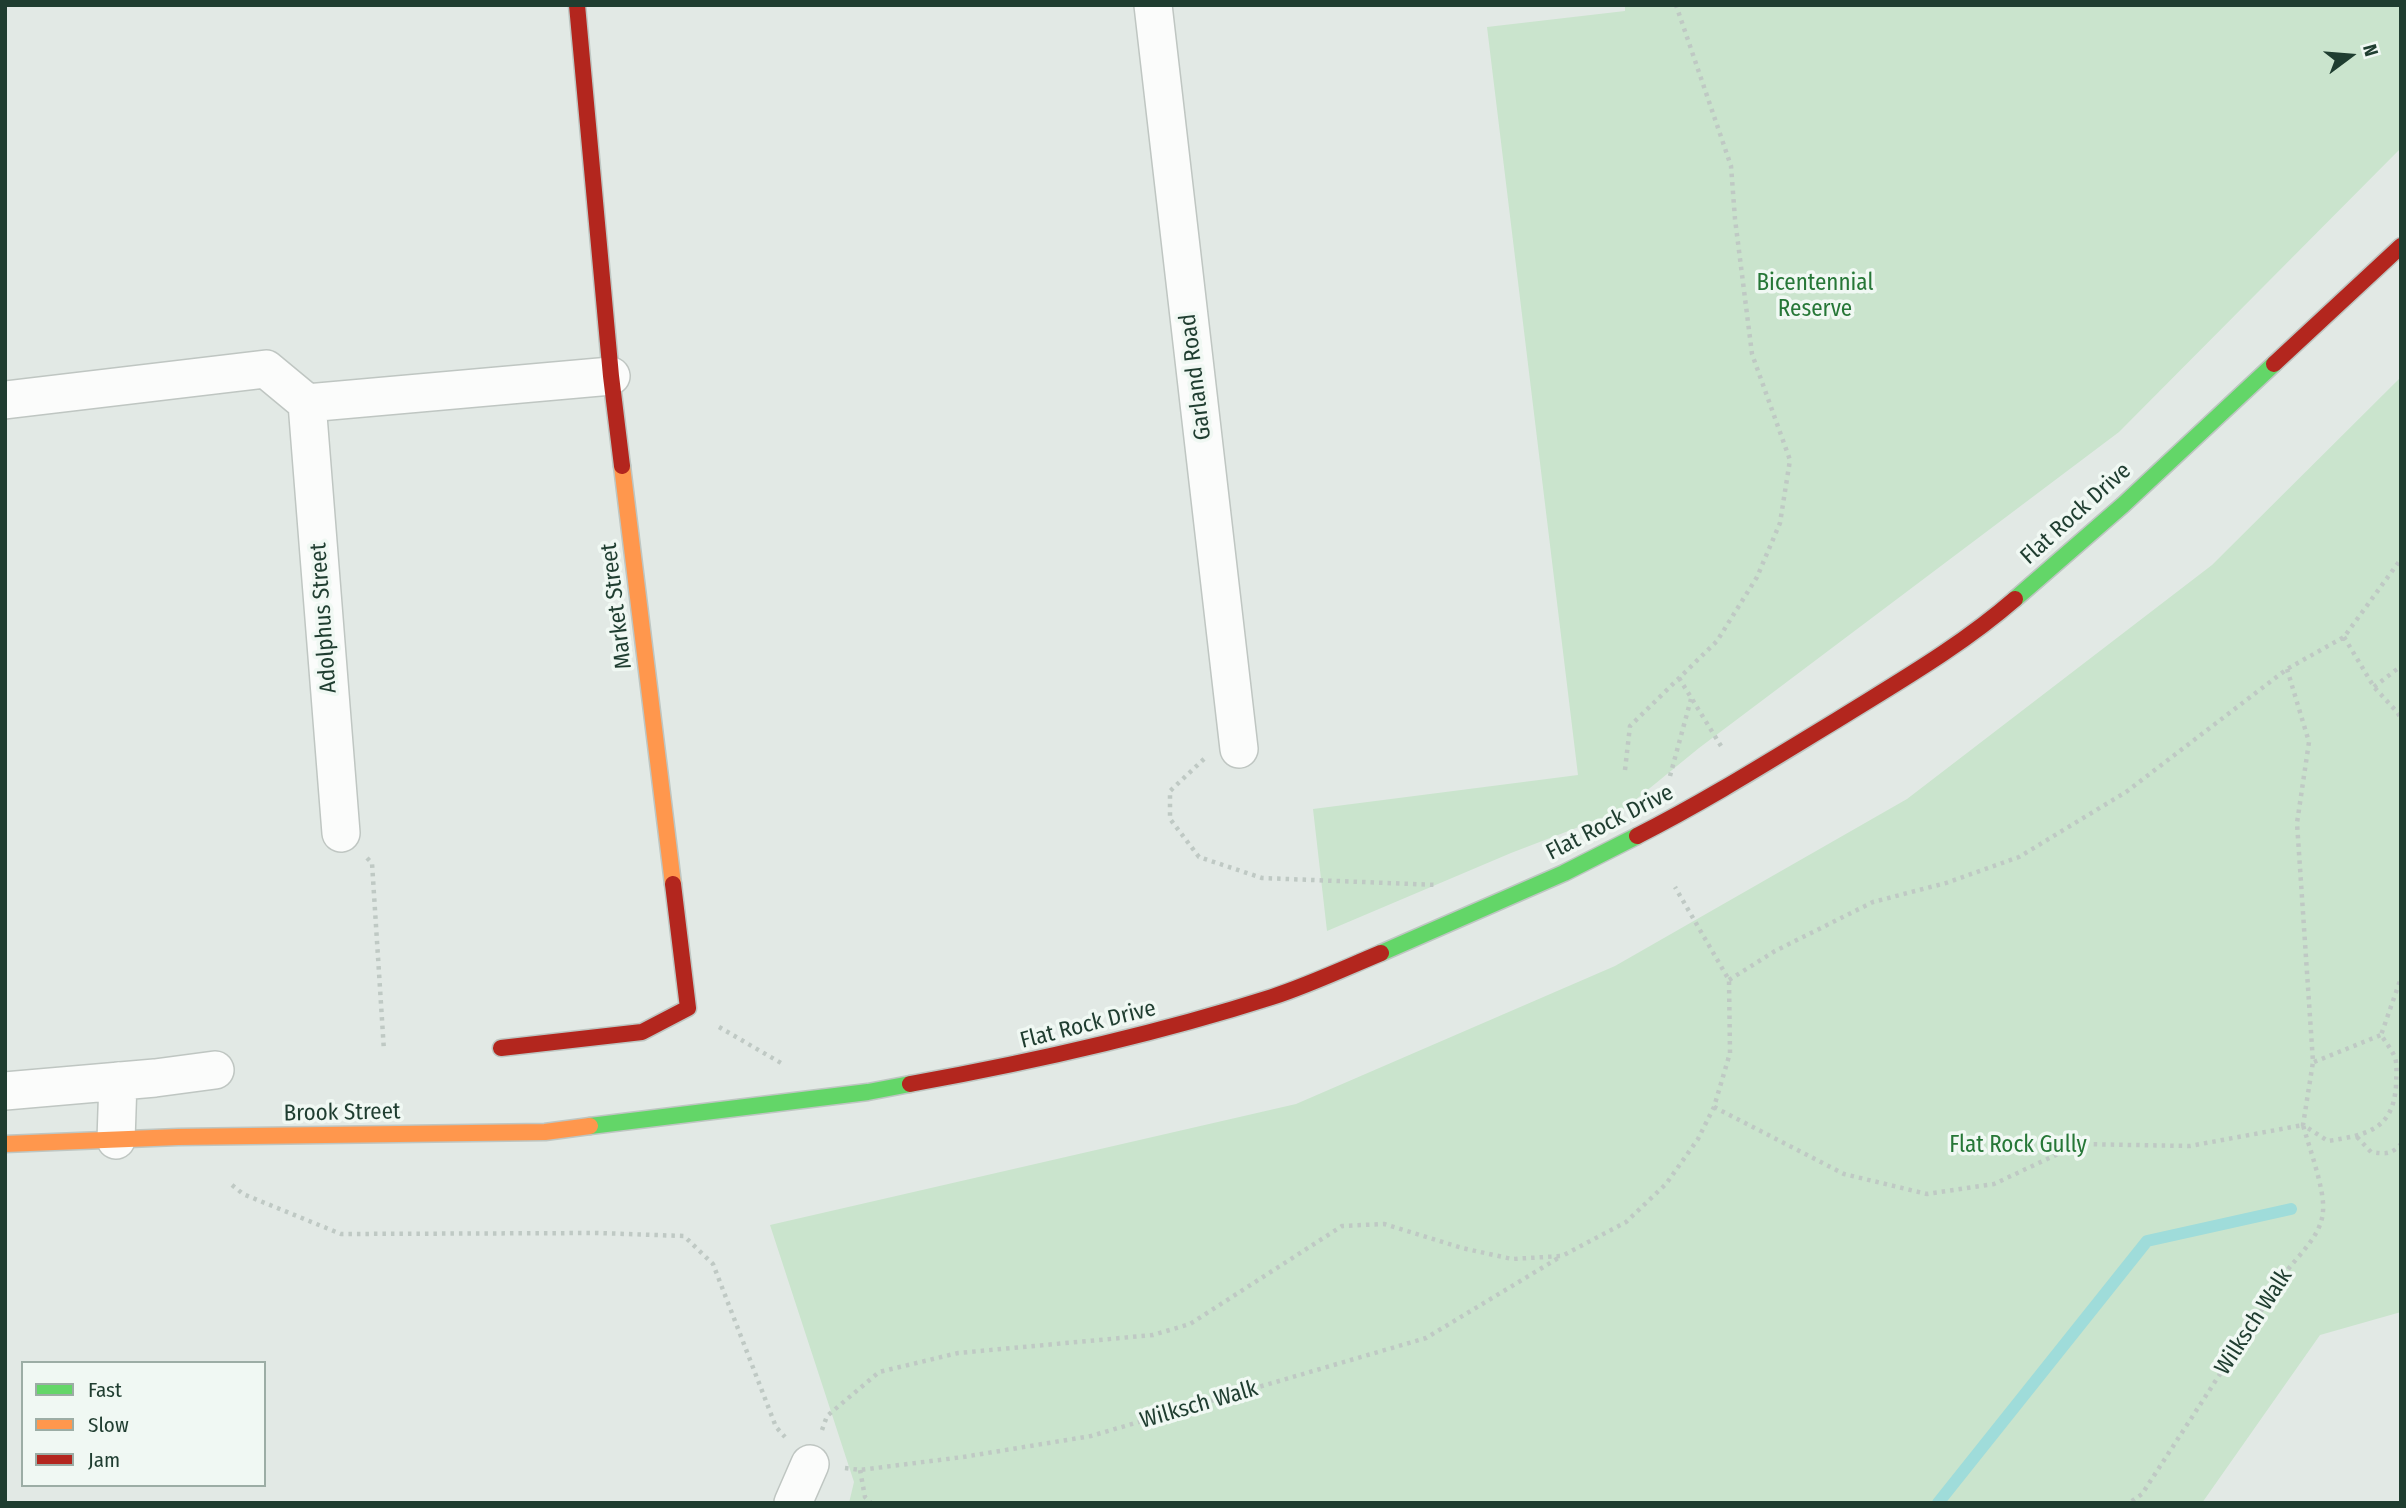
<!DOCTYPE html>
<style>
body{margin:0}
#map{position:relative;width:2406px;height:1508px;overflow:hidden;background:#e2e9e5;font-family:"Fira Sans Condensed",sans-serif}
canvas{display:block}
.frame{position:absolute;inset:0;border:7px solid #1f3d30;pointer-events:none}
.legend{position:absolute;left:21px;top:1361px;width:245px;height:126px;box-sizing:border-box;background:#f0f8f3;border:2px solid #9cada5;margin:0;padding:9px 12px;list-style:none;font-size:21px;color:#1f3d30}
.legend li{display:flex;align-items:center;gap:14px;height:35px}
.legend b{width:35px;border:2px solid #9cada5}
.north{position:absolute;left:2315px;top:21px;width:70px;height:70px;-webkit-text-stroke:5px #f0f8f3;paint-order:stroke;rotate:74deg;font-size:19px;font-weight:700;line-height:28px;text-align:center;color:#1f3d30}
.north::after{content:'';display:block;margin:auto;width:24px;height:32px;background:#1f3d30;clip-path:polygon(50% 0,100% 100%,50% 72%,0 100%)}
</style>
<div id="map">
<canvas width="2406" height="1508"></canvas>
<div class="frame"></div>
<ul class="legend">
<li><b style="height:9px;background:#63d668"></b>Fast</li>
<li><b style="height:9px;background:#ff974d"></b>Slow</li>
<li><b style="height:9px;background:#b3261e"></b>Jam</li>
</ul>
<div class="north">N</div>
</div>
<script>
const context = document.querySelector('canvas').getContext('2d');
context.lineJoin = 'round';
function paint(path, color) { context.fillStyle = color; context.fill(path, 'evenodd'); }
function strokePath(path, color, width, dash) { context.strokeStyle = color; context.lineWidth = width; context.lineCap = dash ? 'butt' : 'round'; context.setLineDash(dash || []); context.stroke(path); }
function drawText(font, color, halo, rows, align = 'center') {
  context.font = font + ' "Fira Sans Condensed",sans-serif'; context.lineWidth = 7; context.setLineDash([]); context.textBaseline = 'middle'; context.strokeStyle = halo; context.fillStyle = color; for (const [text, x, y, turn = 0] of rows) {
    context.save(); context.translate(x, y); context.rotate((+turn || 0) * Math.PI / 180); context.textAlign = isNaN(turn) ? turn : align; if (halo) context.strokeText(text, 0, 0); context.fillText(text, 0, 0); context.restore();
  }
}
const green = new Path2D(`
 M1625,5h776v143l-282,284 -420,316 -76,62 -112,43 -184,78 -14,-122 265,-34 -91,-748 138,-16z
 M2401,377v935l-81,23 -118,168h-1353l5,-21 -84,-257 526,-121 319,-138 292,-167 305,-234z`);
const stream = new Path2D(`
 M1938,1503l209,-262 144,-32`);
const path = new Path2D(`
 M2344,637l30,50 24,26 3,7
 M2287,669l22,73 -12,81 16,239 -10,63 25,16c38,-6 65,-11 68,-55 1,-30 2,-26 -15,-51l20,-57
 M1679,678l42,68
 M2374,687l27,-21
 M1204,759l-34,32v28l29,38 63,21 176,7
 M1625,770l5,-44 87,-85 40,-64 23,-54 10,-63 -38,-106 -17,-135 -4,-53 -55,-161
 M1670,776l21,-77
 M367,858l5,5 12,188
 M1729,980l46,-29 98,-49 73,-19 73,-26 107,-65 161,-123 57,-32 57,-78
 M719,1027l62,36
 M2314,1062l67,-27
 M1714,1107l130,67 83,20 67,-10 85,-40 111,2 113,-21c6,22 22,65 20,86 -1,22 -21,41 -34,57l-147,226 -13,9
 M2357,1137l14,15c14,2 20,3 30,-8
 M232,1185l11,9 98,40 257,-1 86,3 29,28 63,163 9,10
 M822,1430l5,-14 52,-44 79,-19 195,-18 37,-11 152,-98 42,-2 78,24 50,11 50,-3 64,-34 40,-38 32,-45 16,-32 16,-54 -1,-73 -54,-93
 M845,1468l15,2 103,-13 128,-21 335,-98 134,-81
 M860,1470l5,27 6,6`);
const street = new Path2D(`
 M1153,5l86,744
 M5,400l261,-31 41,34 34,430
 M307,403l304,-27
 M5,1091l150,-13 60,-8
 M116,1140l2,-59
 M793,1503l17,-39`);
const fast = new Path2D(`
 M2015,599l108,-94 151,-141
 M1381,953l183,-80 73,-37
 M590,1126l278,-34 42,-8`);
const slow = new Path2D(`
 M622,466l51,418
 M5,1144l173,-7 367,-5 45,-6`);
const jam = new Path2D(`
 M577,5l34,371 11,90
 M2274,364l127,-118
 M1637,836c69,-35 134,-76 200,-116 61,-38 124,-74 178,-121
 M501,1048l141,-16 46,-24 -15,-124
 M910,1084c122,-22 243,-49 362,-87 37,-12 73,-29 109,-44`);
const parkNames = [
 ["Bicentennial",1815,284],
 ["Reserve",1815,310],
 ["Flat Rock Gully",2018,1146]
];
const streetNames = [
 ["Garland Road",1196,377,-97],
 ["Flat Rock Drive",2076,514,-42],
 ["Market Street",617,606,-97],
 ["Adolphus Street",324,618,-94],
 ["Flat Rock Drive",1610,823,-27],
 ["Flat Rock Drive",1088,1025,-14],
 ["Brook Street",342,1113,-1],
 ["Wilksch Walk",2254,1322,-57],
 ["Wilksch Walk",1199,1405,-16]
];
paint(green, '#cae4cd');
strokePath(stream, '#9fdcda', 12);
strokePath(street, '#bfc6c2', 40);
strokePath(fast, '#bec6c2', 19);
strokePath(slow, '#bec6c2', 19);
strokePath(jam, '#bec6c2', 19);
strokePath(path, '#bfc9c4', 4.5, [3.5, 5]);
strokePath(street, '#fbfcfb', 37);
strokePath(fast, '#63d668', 16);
strokePath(slow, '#ff974d', 16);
strokePath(jam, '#b3261e', 16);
drawText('23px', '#267737', '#f0f8f3', parkNames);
drawText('23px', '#1f3d30', '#f0f8f3', streetNames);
</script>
